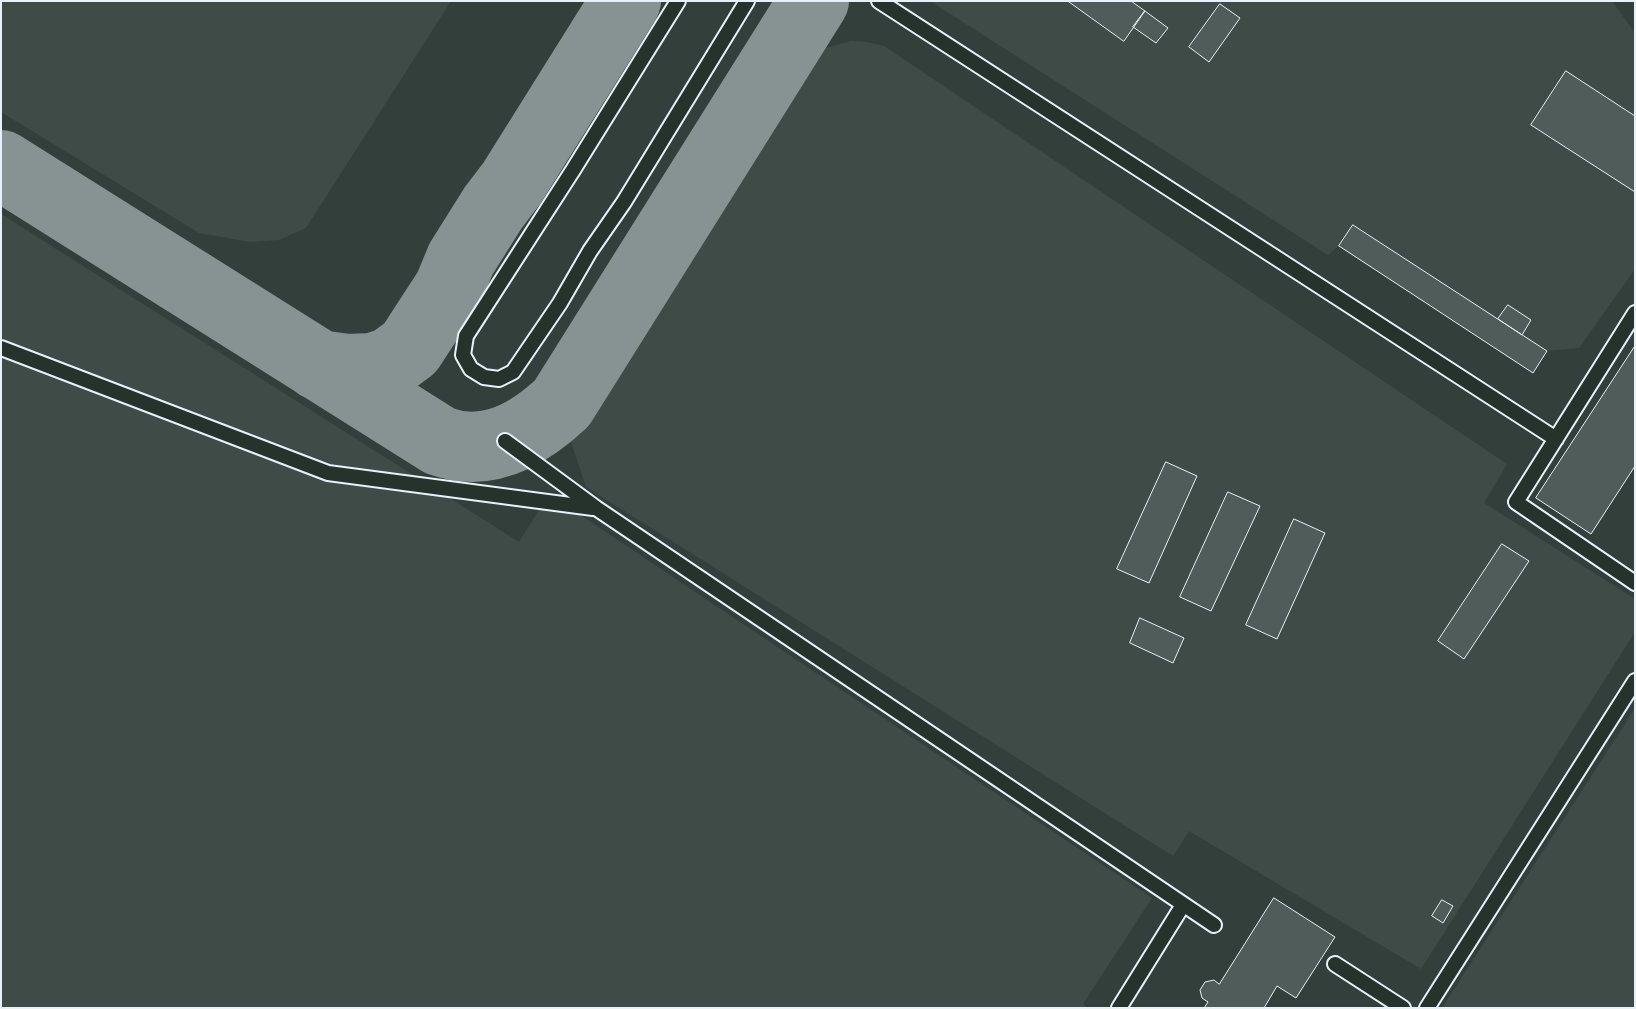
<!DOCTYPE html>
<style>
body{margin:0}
#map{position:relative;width:1636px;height:1009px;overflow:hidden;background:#26332d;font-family:"Shantell Sans",sans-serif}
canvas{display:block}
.frame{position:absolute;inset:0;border:2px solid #e8f1f8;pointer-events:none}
</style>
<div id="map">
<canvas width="1636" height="1009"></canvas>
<div class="frame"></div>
</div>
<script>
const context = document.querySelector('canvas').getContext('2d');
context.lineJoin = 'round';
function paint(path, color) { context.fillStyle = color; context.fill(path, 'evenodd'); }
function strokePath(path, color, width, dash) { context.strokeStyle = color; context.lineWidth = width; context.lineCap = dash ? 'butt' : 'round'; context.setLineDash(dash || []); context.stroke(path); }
const built = new Path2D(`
 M1,1h1634v1007h-1634z`);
const green = new Path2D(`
 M1,1h450l-145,227 -27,12 -29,2 -51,-9 -198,-121z
 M930,1h682l23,32v83l-69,-45 -35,53 104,68v77l-56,79 -32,3 -25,-16 9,-15 -23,-15 -10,14 -144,-94 -15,21 -11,9z
 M851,41l16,1 17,4 623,418 -23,39 151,96v33l-214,337 -232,-138 -16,25 -587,-369 -15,-45 247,-392z
 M1,214l518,328 30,-48 603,404 -69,106 5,4h-1087z
 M1635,708v300h-193l181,-281z`);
const taxiway = new Path2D(`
 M1,165l439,276c47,17 88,-6 122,-38l252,-402
 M318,365l29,4 26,-1 18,-6 19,-14 39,-60 12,-29 32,-51 19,-25 114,-182`);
const building = new Path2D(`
 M1068,1h63l14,10 -21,30z
 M1220,4l20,14 -31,44 -20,-15z
 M1145,11l23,17 -12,15 -23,-16z
 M1566,71l69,45v76l-104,-67z
 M1353,225l194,126 -14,22 -194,-127z
 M1508,305l23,15 -9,15 -24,-16z
 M1635,346v120l-44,68 -55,-36z
 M1166,462l31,14 -48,107 -32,-14z
 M1228,492l32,14 -49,105 -31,-14z
 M1294,519l31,14 -48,106 -31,-14z
 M1502,544l27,17 -65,98 -26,-18z
 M1140,618l44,20 -11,25 -43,-20z
 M1274,898l61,39 -39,61 -19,-12 -13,22h-60l4,-6 -6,-4 -2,-8 5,-8 9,-2 5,4z
 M1442,900l11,6 -10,17 -11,-7z`);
const lane = new Path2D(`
 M678,1l-105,169 -107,166 -3,19 8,14 13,8 15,2 14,-7 47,-69 30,-52 34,-49 123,-201
 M879,1l677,438
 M1635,313l-119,189 119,81
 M1,348l327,125 265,35
 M505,441l91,67 618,417
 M1335,964l68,44
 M1119,1008l64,-103
 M1427,1008l208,-327`);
paint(built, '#333f3a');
paint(green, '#3e4b47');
strokePath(taxiway, '#879292', 70);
paint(building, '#505c59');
strokePath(building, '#e8f1f8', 1);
strokePath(lane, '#e8f1f8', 18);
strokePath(lane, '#26332d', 14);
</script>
